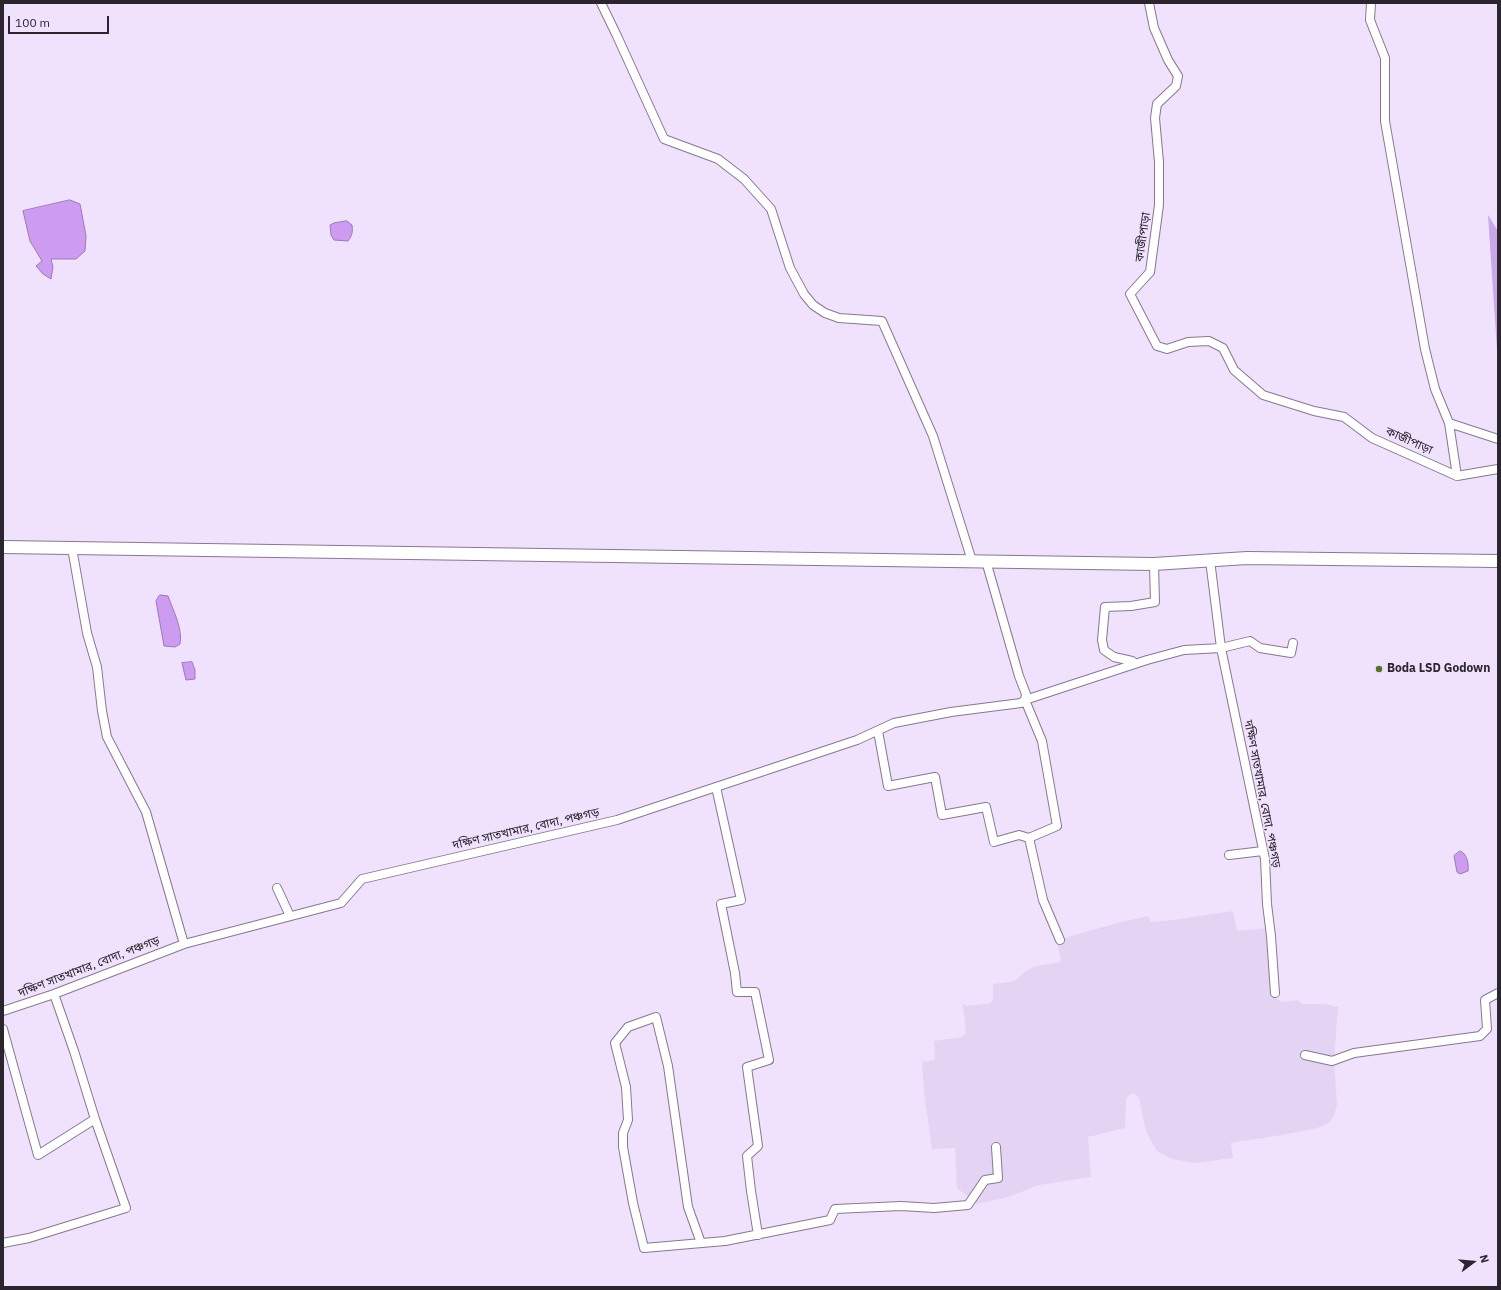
<!DOCTYPE html>
<meta charset="utf-8">
<style>
body{margin:0}
#map{position:relative;width:1501px;height:1290px;overflow:hidden;background:#f0e2fc;font-family:"IBM Plex Sans",sans-serif}
canvas{display:block}
.frame{position:absolute;inset:0;border:4px solid #2b252f;pointer-events:none}
.north{position:absolute;left:1453px;top:1242px;width:40px;height:40px;-webkit-text-stroke:3px #f0e2fc;paint-order:stroke;rotate:74deg;font-size:11px;font-weight:700;line-height:16px;text-align:center;color:#2b252f}
.north::after{content:'';display:block;margin:auto;width:14px;height:18px;background:#2b252f;clip-path:polygon(50% 0,100% 100%,50% 72%,0 100%)}
.scale{position:absolute;left:8px;top:16px;width:101px;height:18px;box-sizing:border-box;border:2px solid #2b252f;border-top:0;padding-left:5px;font-size:12px;line-height:14px;white-space:nowrap;color:#2b252f;-webkit-text-stroke:3px #f0e2fc;paint-order:stroke}
</style>
<div id="map">
<canvas width="1501" height="1290"></canvas>
<div class="frame"></div>
<div class="north">N</div>
<div class="scale">100 m</div>
</div>
<script>
const context = document.querySelector('canvas').getContext('2d');
context.lineJoin = 'round';
function paint(path, color) { context.fillStyle = color; context.fill(path, 'evenodd'); }
function strokePath(path, color, width, dash) { context.strokeStyle = color; context.lineWidth = width; context.lineCap = dash ? 'butt' : 'round'; context.setLineDash(dash || []); context.stroke(path); }
function drawText(font, color, halo, rows, align = 'center') {
  context.font = font + ' "IBM Plex Sans","Noto Sans Bengali",sans-serif'; context.lineWidth = 3; context.setLineDash([]); context.textBaseline = 'middle'; context.strokeStyle = halo; context.fillStyle = color; for (const [text, x, y, turn = 0] of rows) {
    context.save(); context.translate(x, y); context.rotate((+turn || 0) * Math.PI / 180); context.textAlign = isNaN(turn) ? turn : align; if (halo) context.strokeText(text, 0, 0); context.fillText(text, 0, 0); context.restore();
  }
}
const built = new Path2D(`
 M1233,911l4,20 31,-3 4,68 10,6 16,-2 4,4h23l13,3 -4,54 3,43 -3,12 -5,7 -12,5 -35,7 -51,8 2,15 -39,5 -22,-4 -15,-8 -11,-19 -7,-34 -5,-5 -5,2 -3,4 -1,29 -37,9 3,40 -52,8 -31,12 -31,7 -20,-16 -2,-40 -23,1 -8,-57 -2,-30 13,-2 -1,-19 28,-4 4,-4 -3,-29 4,2 23,-3 3,-3v-16l16,-2 7,-2 10,-9 10,-5 24,-4 1,-2 -4,-18 14,-6 54,-15 23,-5 3,6 14,-1z`);
const green = new Path2D(`
 M1488,215l10,16v134z`);
const water = new Path2D(`
 M70,200l10,4 6,32 -1,15 -9,8h-25l2,8 -2,12 -8,-5 -7,-8 6,-5 -12,-20 -7,-30z
 M347,221l5,4c1,7 0,11 -4,16l-14,-1 -3,-5 -1,-10 4,-2z
 M160,595l8,1c5,14 15,33 12,48l-5,3 -11,-1 -8,-45z
 M192,662l3,8v9l-9,1 -4,-17z
 M1460,851c7,2 9,13 8,20l-8,3 -3,-2 -3,-16z`);
const minor = new Path2D(`
 M601,3l16,33 47,103 54,20 26,20 27,30 19,59 14,26 9,11 12,8 14,5 43,3 51,115 39,125
 M1149,3l5,25 14,32 10,16 -2,10 -19,18 -2,14 4,44v43l-9,67 -20,22 27,52 10,3 21,-7 21,-1 14,7 11,22 29,25 51,16 30,6 28,21 85,38 -8,-53
 M1371,3l-1,17 15,38v63l40,228 10,40 14,34 49,16
 M1457,476l41,-7
 M1132,661l-18,-4 -10,-7 -2,-10 3,-33 26,-1 24,-4 -1,-38
 M878,731l10,55 47,-9 7,38 44,-8 8,35 25,-7 10,3
 M716,787l25,113 -20,4 14,69 2,19h18l14,68 -22,7 11,79 -11,10 4,35 7,44
 M1229,855l34,-4
 M277,888l13,28
 M1060,940l-17,-40 -14,-62 28,-12 -15,-85 -17,-41 122,-40 37,-10 37,-2 -11,-88
 M184,944l157,-41 21,-24 255,-59 240,-80 37,-17 57,-11 70,-9 4,-3 1,-6 -7,-18 -33,-115
 M1275,993l-4,-57 -4,-32 -2,-45 -44,-211 29,-7 10,7 31,5 2,-10
 M3,1011l51,-17 130,-50 -38,-132 -39,-75 -5,-26 -5,-44 -10,-34 -15,-85
 M3,1029l35,126 57,-36 -21,-68 -20,-57
 M1305,1055l27,6 22,-8 126,-17 7,-7 -2,-29 13,-7
 M3,1243l26,-5 97,-30 -31,-89
 M701,1243l-13,-36 -20,-141 -12,-49 -28,10 -13,16 11,44 2,33 -5,13v14l10,56 11,45 81,-7 105,-21 5,-11 66,-3 33,2 34,-3 17,-25 13,-2 -2,-31`);
const highway = new Path2D(`
 M3,547l1151,17 93,-6 251,3`);
const markers = [
 [1379,669,4,"#53742c"]
];
const streetNames = [
 ["কাজীপাড়া",1143,237,-82],
 ["কাজীপাড়া",1409,441,24],
 ["দক্ষিণ সাতখামার, বোদা, পঞ্চগড়",1262,794,79],
 ["দক্ষিণ সাতখামার, বোদা, পঞ্চগড়",526,829,-13],
 ["দক্ষিণ সাতখামার, বোদা, পঞ্চগড়",89,967,-21]
];
const poiNames = [
 ["Boda LSD Godown",1387,669]
];
paint(built, '#e5d3f4');
paint(green, '#cca7e8');
paint(water, '#cd9cf1');
strokePath(water, '#9c78b7', 1);
strokePath(minor, '#867890', 10);
strokePath(highway, '#867890', 14);
strokePath(minor, '#fff', 8);
strokePath(highway, '#fff', 12);
for (const [x, y, r, color] of markers) { const dot = new Path2D(); dot.arc(x, y, r, 0, 2 * Math.PI); context.fillStyle = color; context.fill(dot); strokePath(dot, '#f0e2fc', 1.5); }
drawText('12px', '#2b252f', '#f0e2fc', streetNames);
drawText('bold 12px', '#2b252f', '#f0e2fc', poiNames, 'left');
</script>
